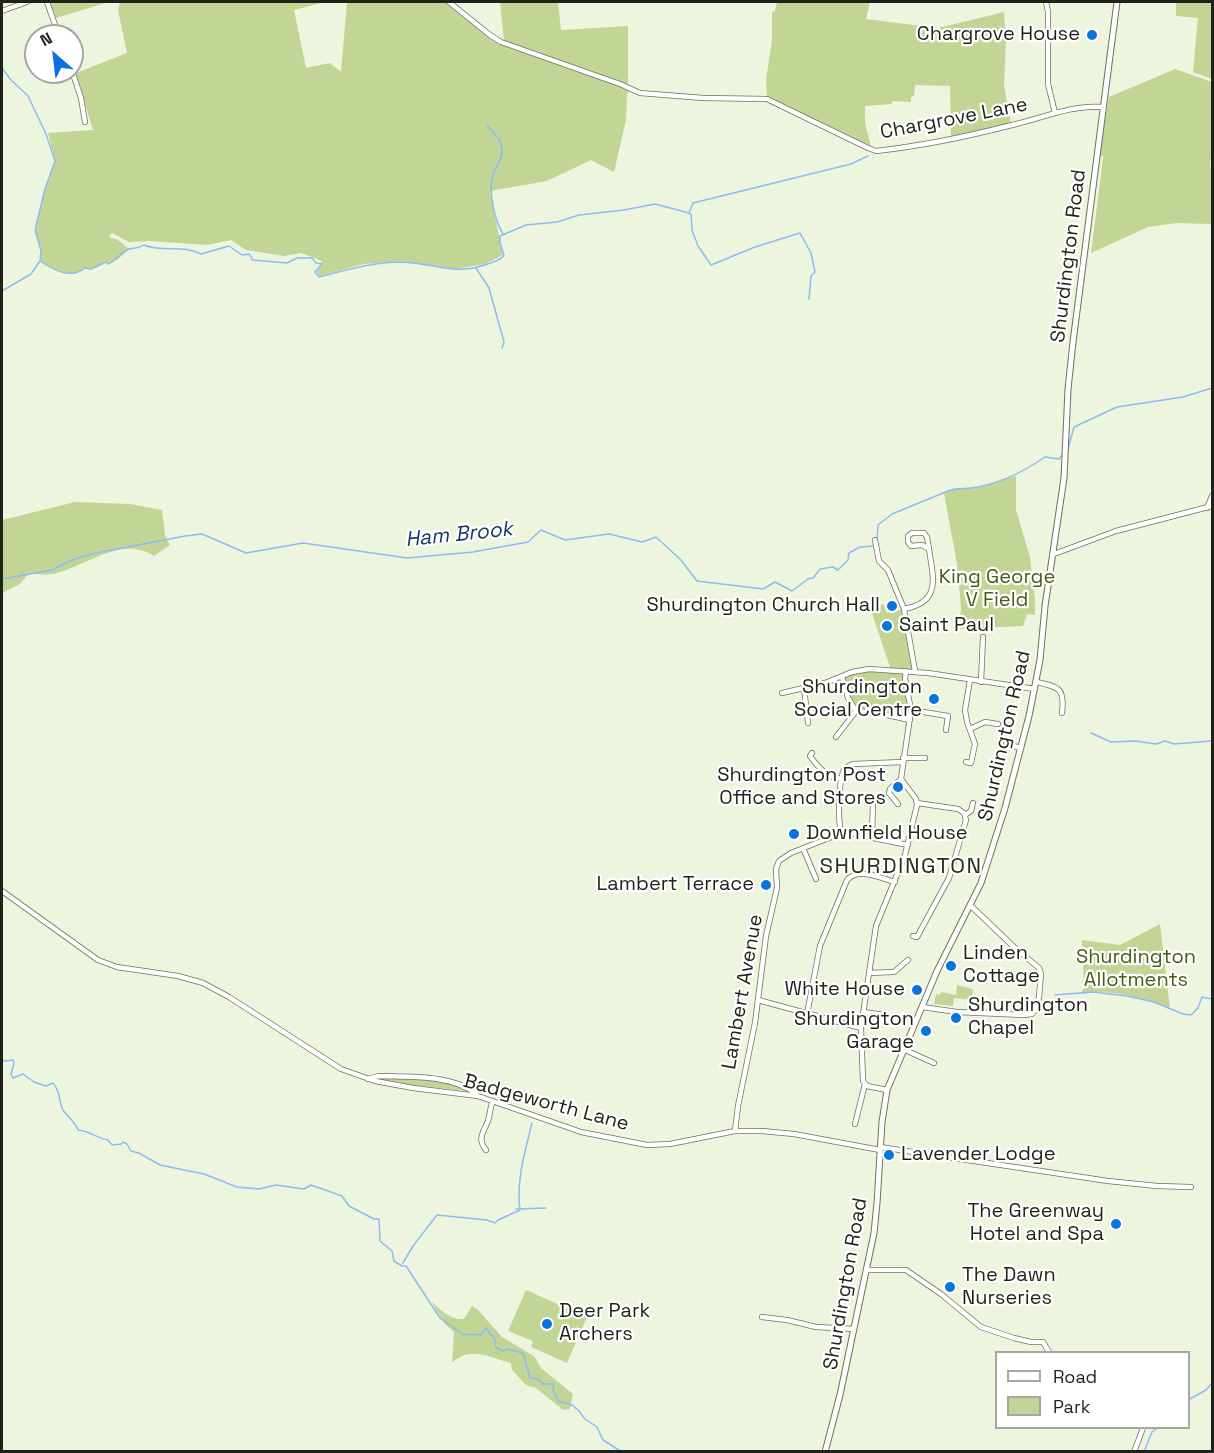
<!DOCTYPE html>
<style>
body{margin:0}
#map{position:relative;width:1214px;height:1453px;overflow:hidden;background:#eef5de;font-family:"Space Grotesk",sans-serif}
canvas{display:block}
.frame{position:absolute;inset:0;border:3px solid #1f221a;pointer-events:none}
.legend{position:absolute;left:995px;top:1351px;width:195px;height:78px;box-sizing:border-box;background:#fff;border:2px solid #a5a7a3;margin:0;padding:8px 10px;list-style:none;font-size:18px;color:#1f221a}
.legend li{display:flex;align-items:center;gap:12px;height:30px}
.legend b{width:30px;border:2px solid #a5a7a3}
.north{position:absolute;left:24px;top:24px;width:60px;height:60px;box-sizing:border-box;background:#fff;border:2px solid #a5a7a3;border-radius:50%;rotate:332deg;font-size:16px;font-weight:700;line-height:24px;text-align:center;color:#1f221a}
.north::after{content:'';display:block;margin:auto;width:21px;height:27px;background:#0b74dc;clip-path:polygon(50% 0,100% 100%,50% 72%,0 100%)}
</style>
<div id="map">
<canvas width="1214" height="1453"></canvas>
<div class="frame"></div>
<ul class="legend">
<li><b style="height:8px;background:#fff"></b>Road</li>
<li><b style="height:16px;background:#c2d595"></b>Park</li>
</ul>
<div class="north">N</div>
</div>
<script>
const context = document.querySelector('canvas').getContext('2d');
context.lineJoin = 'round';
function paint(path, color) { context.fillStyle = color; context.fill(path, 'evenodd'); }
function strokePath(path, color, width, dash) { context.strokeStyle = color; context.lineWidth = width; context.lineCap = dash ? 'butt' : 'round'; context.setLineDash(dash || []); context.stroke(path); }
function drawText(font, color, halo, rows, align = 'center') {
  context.font = font + ' "Space Grotesk",sans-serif'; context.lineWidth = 4.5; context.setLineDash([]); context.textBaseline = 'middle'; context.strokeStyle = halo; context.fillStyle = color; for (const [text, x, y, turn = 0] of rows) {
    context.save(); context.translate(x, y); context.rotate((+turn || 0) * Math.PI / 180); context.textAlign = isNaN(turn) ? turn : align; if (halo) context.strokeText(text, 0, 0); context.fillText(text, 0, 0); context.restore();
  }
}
const green = new Path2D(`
 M50,2h59l-53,16z
 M120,2h205l-31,8 12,58 24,-5 11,9 6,-70h100l41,35 15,8 127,45 -3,5 -1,25 -12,52 -23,-12 -44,21 -52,9 -5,3 13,62 -18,9 -29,5 -56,-8 -36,3 -45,12 -2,-4 5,-11 -21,-8 -17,3 -38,-6 -15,-10 -24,5 -58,-4 -20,1 -17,-9 -3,4 9,3 11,9 -12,11 -9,4 -2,-2 -15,7 -6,-1 -12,6 -22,-6 -11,-7 1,-10 -6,-21 10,-41 10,-28 -7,-28 45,-3 -17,-57 51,-20 -9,-43z
 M500,2h58l3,28 67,-4v58l-124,-43z
 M777,2h93l-4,17 72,9 66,-16 2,28 -2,45 7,39 -60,12 -1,-50 -35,-1 -1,11 -3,1v5l-19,-1v3l-27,2v17l6,23 -104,-50 -1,-16 6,-40v-28l3,-1z
 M1176,2h36v77l-19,-7 5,-54 -22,-2z
 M1175,69l37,13v68l-2,17 2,2v-4v59l-36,-1 -28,4 -57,26 12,-95 2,-1 -6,-1 10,-59z
 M1016,476v34l14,47 5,43v15l-8,-1 -4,12 -63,3 1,-22 -4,-43 -13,-71 13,-5h15z
 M75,502l55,2 32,6 3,25 5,10 -16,11c-31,-21 -67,9 -97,17 -10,3 -18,1 -28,0l-9,11 -18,9v-73z
 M883,604l4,9 17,-4 11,62h-9l5,39 -12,8 -45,-10 -12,-31 10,-5 39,-2 -21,-63z
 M1160,924l10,84c-27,-10 -61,-20 -89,-14l3,-6 -2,-48 38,5z
 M957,985l16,4 -1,11 -18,-2 -1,8 -19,-2 2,-10 4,1 1,-3 15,3z
 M378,1078c30,1 63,-1 91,13l-68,-7z
 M526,1290l61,27 -20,46 -36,-16 2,-6 -25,-10z
 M431,1301c10,9 19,19 33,18l8,-13 6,4 24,27 32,19 7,12 32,26 -3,15 -7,1 -27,-22 -10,-3 -14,-15 -1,-7c-21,-5 -41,-18 -59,0l2,-31 -10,-9z`);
const stream = new Path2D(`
 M2,68l9,12 17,16 18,38 9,27 -10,28 -10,41 6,21 -1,10 -9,13 -29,17
 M487,125c6,8 13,12 15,23 2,9 -6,18 -9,26 -5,17 1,45 10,60
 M689,214h2l1,16 6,16 13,19 44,-18 45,-14 11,20 4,19 -4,4 -2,23
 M40,261c12,8 31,19 45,7l6,1 15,-7 2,2c8,-3 13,-12 21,-15 6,-2 9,0 15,-4 18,8 40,-1 57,9l28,-8 13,9 7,-1 4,6 34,3 10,-5h15l4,5 6,1 -7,8 4,5c27,-7 54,-15 82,-15 37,1 53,16 92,0 5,-2 8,-2 11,-7l-4,-12v-7l26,-11 31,-3 22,-7 45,-5 31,-6 34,9 4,-10 158,-39 17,-8
 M476,268l13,20 15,54 -2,6
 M1068,449l6,-22 43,-20 66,-10 29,-9
 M877,540l1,-15 14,-11 56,-23c8,-3 15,-2 23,-3 27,-3 52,-16 74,-31l14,2 3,-4
 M2,579l50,-9 15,-8 24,-8 94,-18 17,-2 44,19 57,-10 104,15 66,-6 55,-10 13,-12 24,10 44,-6 33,8 14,-5 25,23 16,21 66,8 12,-7 17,9 16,-12 5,-1 7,-9 13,-2 5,3 10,-10 1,-7 11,-6 15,-1
 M1091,733l20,9 24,-1 21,3 9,-3 9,3 38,-3
 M1055,995l38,-3 34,4 27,6 29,12 8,1 7,-7 4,-11 10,2
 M2,1051v7
 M2,1059l2,2 9,-1 1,3 -3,11 2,4 10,-4 11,8 12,4 7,-3c8,8 5,18 10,27 5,7 12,12 15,20 11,1 19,8 30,10l4,5 9,-1 2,-2 4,2 4,7 8,2 21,12 44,9 33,13 22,2 17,-4 28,4 7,-4 31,11 7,10 25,13h5l1,22 12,10 2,10 8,5h4l34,52 22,16 19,1 5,-7 9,11 1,9 8,3 3,-2 16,4 7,25 8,1 5,5h11l-1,6 5,11 14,4 7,6 6,8 12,8 6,13 19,12
 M516,1209l30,-1
 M403,1263l10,-17 24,-31 50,5 8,3 3,-3 22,-10c-4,-30 5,-58 12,-87
 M1188,1400l18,-10 6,-7
 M1144,1452l8,-20 5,-4`);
const minor = new Path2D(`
 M47,2l12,34
 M449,2l41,33 11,7 119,42 20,9 63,5 64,1 101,49 8,3c45,-5 89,-14 132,-25 29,-6 65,-22 94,-19
 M1046,2l2,10v72l7,29
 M2,11l25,-9
 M72,71l9,27 4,24
 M1207,508l5,-12
 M875,540l4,21 9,9 16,39 11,62
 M1054,554l62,-23 96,-25
 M904,609c38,-7 29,-31 25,-60l-7,-4 -11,1 -3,-4v-6l4,-3h12l3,4 2,12
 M842,677l6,21 8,13 22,2 32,7
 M981,682l2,-45
 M1037,682c22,5 28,6 25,31
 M804,688l4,35
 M782,693l43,-10 27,-11 17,-3 59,4 107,16
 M911,710l37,6 -2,14
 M970,729l15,-7 13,2
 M836,737l20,-26
 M1006,744l15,4
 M812,753l-2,3c8,11 17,22 32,23
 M903,758h22
 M966,762l5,1 4,-19 -8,-22 -2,-12 5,-30
 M898,804l-9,-11 1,-4 11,-10
 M965,815l6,-4 2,-8
 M841,833c-3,-14 -3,-54 4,-65l8,-4 50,-2
 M872,837l1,-35
 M803,848l13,31
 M2,891l96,69 19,7 61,9 25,7 26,14 112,72 34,12 38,7 65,8 103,36 66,13 23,-1 65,-13h27l32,3 86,16
 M913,936l4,1 32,-59 17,-58 -2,-7 -6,-4 -41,-6
 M869,973l25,-1 14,-12
 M758,1000l103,28
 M922,1007l35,5 67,3 8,-1 4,-5 3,-12 2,-23 -2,-6 -25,-21 -43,-41
 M863,1012l22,3
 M807,1014l13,-68 27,-66c12,-13 33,-2 48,2
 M903,1049l31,14
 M368,1079l10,-3c29,1 78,-2 100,20
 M887,1090l-20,-4 -4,-5 -2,-53 15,-102 29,-71 12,-50 -1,-6 -15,-20 10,-69 -6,-31 1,-8
 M855,1124l10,-40
 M735,1131l3,-25 17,-83 11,-87 11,-48 -1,-19 3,-8 12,-8 53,-21 64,13
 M880,1147l228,34 49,5 34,1
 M486,1150c-9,-11 -3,-17 2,-29 2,-6 2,-14 5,-20
 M866,1270h40l35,24 40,33 33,11 17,4h12l6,10
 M762,1317l25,3 29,7 38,2
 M1134,1452l9,-24`);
const major = new Path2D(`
 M825,1452l15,-57 34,-162 3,-30 5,-81 5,-32 50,-119 44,-88 24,-75 24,-92 11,-56 5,-54 19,-128 4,-89 5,-47 44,-340`);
const markers = [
 [1092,35,6,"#0b74dc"],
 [892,606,6,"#0b74dc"],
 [887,626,6,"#0b74dc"],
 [934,699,6,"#0b74dc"],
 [898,787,6,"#0b74dc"],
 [794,834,6,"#0b74dc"],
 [766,885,6,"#0b74dc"],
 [951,966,6,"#0b74dc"],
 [917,990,6,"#0b74dc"],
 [956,1018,6,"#0b74dc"],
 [926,1031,6,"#0b74dc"],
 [889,1155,6,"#0b74dc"],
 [1116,1224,6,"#0b74dc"],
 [950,1287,6,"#0b74dc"],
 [547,1324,6,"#0b74dc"]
];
const poiNames = [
 ["Chargrove House",1080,35],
 ["Shurdington Church Hall",880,606],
 ["Saint Paul",899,626,"left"],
 ["Shurdington",922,688],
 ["Social Centre",922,711],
 ["Shurdington Post",886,776],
 ["Office and Stores",886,799],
 ["Downfield House",806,834,"left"],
 ["Lambert Terrace",754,885],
 ["Linden",963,954,"left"],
 ["Cottage",963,977,"left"],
 ["White House",905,990],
 ["Shurdington",968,1006,"left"],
 ["Chapel",968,1029,"left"],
 ["Shurdington",914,1020],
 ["Garage",914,1043],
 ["Lavender Lodge",901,1155,"left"],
 ["The Greenway",1104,1212],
 ["Hotel and Spa",1104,1235],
 ["The Dawn",962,1276,"left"],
 ["Nurseries",962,1299,"left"],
 ["Deer Park",559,1312,"left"],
 ["Archers",559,1335,"left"]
];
const streetNames = [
 ["Chargrove Lane",954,119,-11],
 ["Shurdington Road",1069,256,-83],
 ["Shurdington Road",1005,736,-77],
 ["Lambert Avenue",743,992,-80],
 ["Badgeworth Lane",546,1103,15],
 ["Shurdington Road",846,1284,-80]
];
const parkNames = [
 ["King George",997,578],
 ["V Field",997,601],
 ["Shurdington",1136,958],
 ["Allotments",1136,981]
];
const waterNames = [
 ["Ham Brook",459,535,-6]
];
const quarterNames = [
 ["SHURDINGTON",901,867]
];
paint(green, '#c2d595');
strokePath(stream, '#8cbbf6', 1.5);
strokePath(minor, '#6c725e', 6);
strokePath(major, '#6c725e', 7);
strokePath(minor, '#fff', 4.5);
strokePath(major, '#fff', 5);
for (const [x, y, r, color] of markers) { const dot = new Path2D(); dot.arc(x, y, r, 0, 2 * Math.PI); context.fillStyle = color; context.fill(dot); strokePath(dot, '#fff', 2); }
drawText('20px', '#1f221a', '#fff', poiNames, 'right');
drawText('20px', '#1f221a', '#fff', streetNames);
drawText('20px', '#4b5a16', '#fff', parkNames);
drawText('italic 21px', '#133b69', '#fff', waterNames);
context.letterSpacing = '1.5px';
drawText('22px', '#282d1c', '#fff', quarterNames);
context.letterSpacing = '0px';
</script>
